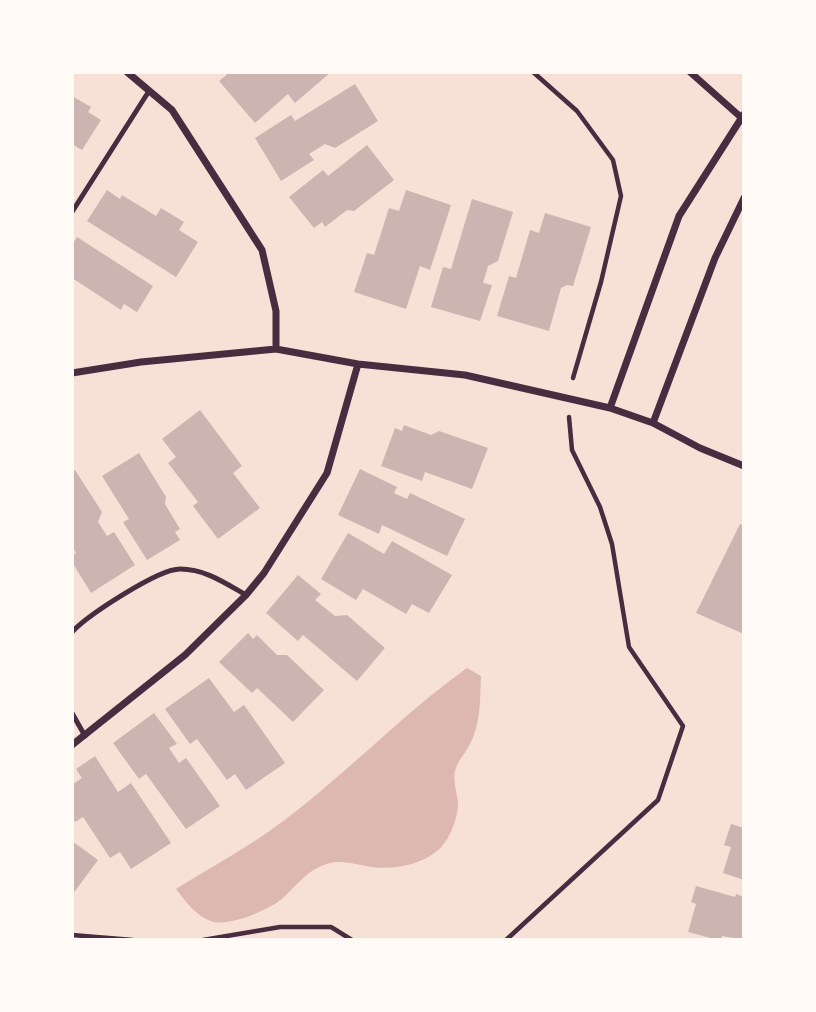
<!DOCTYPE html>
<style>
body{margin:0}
#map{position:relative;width:816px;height:1012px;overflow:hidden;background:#f7e1d7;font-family:"Public Sans",sans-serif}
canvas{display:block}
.frame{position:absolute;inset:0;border:74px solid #fffaf5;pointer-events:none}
</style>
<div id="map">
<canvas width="816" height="1012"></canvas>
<div class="frame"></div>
</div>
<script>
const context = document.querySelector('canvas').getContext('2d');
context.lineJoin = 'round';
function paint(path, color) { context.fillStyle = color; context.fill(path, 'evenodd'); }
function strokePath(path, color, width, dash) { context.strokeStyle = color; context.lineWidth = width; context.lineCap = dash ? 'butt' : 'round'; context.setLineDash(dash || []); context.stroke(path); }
const water = new Path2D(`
 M467,668l14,8c-1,22 0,47 -11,68 -5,10 -12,16 -15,27 -2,11 2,21 3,32 0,15 -9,39 -21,48 -17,14 -44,19 -65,16 -15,-2 -28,-7 -42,-4 -22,6 -30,19 -46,34 -12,12 -57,31 -73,24 -15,-5 -26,-20 -35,-32 30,-19 62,-36 92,-57 70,-49 129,-114 199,-164z`);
const building = new Path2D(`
 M230,72h101l-36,31 -7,-9 -33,29 -36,-42z
 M355,84l23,37 -43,27 -10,-4 -16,10 5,6 -33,21 -26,-43 36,-23 4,6z
 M72,96l19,11 -3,5 13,8 -19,30 -10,-6z
 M367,145l27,35 -40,31 -7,-1 -22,17 -3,-5 -8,6 -25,-31 34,-27 5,6z
 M107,190l13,9 2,-4 34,21 5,-8 23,14 -5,8 19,12 -22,35 -89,-56z
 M406,190l45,15 -21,65 -10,-4 -14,43 -52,-17 13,-39 7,2 15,-47 10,3z
 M472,199l41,13 -15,49 -10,5 -5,17 9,2 -12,36 -49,-14 12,-40 8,2z
 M545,213l46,14 -18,59 -6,-1 -6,3 -12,43 -52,-15 12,-40 7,2 14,-48 9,3z
 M77,237l76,49 -16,26 -13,-8 -3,6 -49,-32v-33z
 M200,410l42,56 -9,7 27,35 -42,31 -25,-33 5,-4 -30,-39 8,-6 -14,-18z
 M404,425l27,10 8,-4 49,17 -16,41 -47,-17 -3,9 -41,-15 14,-38 7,3z
 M139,453l27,44 -1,7 15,25 -5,3 5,8 -33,20 -24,-38 6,-3 -27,-43z
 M360,469l37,18 -3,6 13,6 3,-6 55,26 -18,37 -65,-31 -3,9 -41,-19z
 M75,470l27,42 -4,10 9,14 7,-4 21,33 -44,28 -19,-31v-6l4,-3 -4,-7v-74z
 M740,524l4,2v108l-48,-21z
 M348,533l36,21 8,-13 60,34 -23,38 -17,-9 -6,10 -43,-25 -7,11 -35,-21z
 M298,575l23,19 -6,6 20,16 12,-1 38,33 -28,33 -54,-46 -5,6 -32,-28z
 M248,633l5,6 4,-4 20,20h10l37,35 -31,32 -36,-34 -5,5 -33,-31z
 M209,678l25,34 10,-7 41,58 -39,27 -11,-16 -8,6 -30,-41 -7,5 -25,-35z
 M154,713l23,31 -8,4 10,15 7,-5 34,48 -34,23 -40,-55 -7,5 -26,-36z
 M95,756l23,36 13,-9 40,60 -40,26 -11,-17 -10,6 -27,-41 -8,5 -3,-5v-32l10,-7 -6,-9z
 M731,824l13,4v52l-21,-7 8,-26 -7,-2z
 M72,841l26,19 -26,35z
 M696,886l39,11 1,-3 8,3v43l-22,-4 -1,4h-3l-30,-8 8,-28 -5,-2z`);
const path = new Path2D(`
 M533,72l44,39 36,49 8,36 -20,86 -28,96
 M72,935l61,5
 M203,940l77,-13h51l21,13
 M506,940l152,-140 25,-74 -54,-79 -17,-103 -12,-37 -28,-57 -3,-33`);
const service = new Path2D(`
 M72,212l77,-121
 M72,632c16,-17 86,-63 108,-63 25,0 45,14 66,26
 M72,713l13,23`);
const minor = new Path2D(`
 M127,72l45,38 90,140 14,61v38
 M690,72l54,48
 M72,373l69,-11 135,-13 82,15 107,11 145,33 43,15 47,25 44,18
 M610,408l69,-192 65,-102
 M653,423l62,-165 29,-60
 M72,745l113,-90 61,-60 18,-22 63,-100 31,-109`);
paint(water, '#dcb8b0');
paint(building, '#ccb4b1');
strokePath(path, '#4a2c40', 4.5);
strokePath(service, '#4a2c40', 5);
strokePath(minor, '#4a2c40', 7);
</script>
